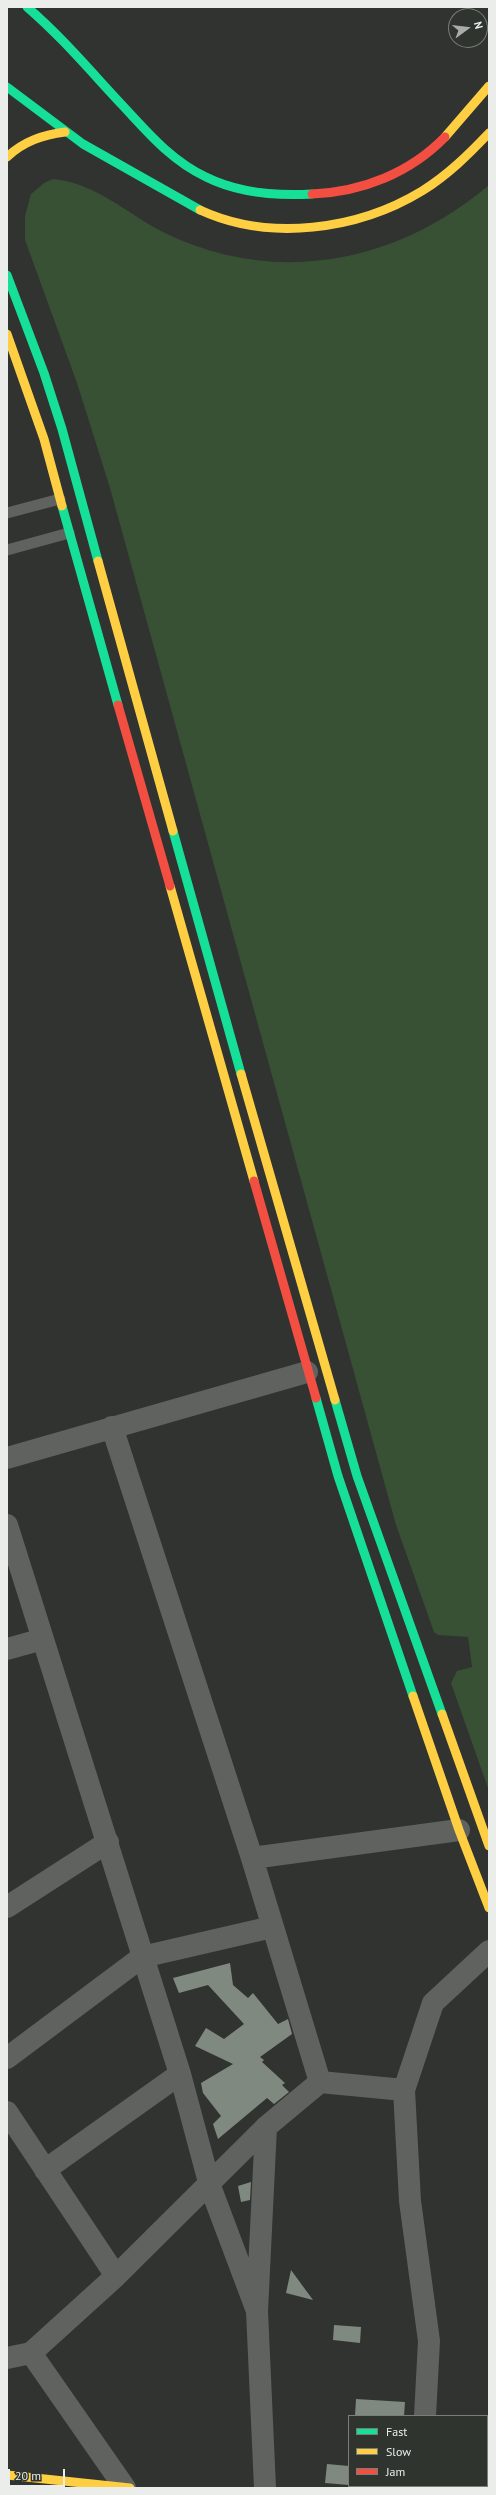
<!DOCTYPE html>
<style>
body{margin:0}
#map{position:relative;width:496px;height:2495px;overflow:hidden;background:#303330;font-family:"PT Sans",sans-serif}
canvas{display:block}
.frame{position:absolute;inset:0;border:8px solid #eaedea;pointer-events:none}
.legend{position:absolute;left:348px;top:2415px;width:140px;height:72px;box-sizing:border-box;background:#2f342f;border:1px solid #7a7e7a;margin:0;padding:5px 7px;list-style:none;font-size:12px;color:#eaedea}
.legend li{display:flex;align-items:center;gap:8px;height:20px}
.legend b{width:20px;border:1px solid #7a7e7a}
.north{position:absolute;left:448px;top:8px;width:40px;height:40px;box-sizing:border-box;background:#2f342f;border:1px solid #7a7e7a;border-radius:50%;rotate:75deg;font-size:11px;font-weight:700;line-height:16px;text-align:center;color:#eaedea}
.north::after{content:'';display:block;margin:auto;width:14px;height:18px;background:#a9aca9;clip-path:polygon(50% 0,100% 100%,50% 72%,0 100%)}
.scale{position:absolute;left:8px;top:2469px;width:57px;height:18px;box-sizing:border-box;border:2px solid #eaedea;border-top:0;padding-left:5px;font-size:12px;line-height:14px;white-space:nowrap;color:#eaedea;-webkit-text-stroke:3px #2f342f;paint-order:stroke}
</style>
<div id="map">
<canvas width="496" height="2495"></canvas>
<div class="frame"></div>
<ul class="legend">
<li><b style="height:5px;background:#16e098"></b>Fast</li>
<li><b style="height:5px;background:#ffcf43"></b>Slow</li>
<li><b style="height:5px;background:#f24e42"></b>Jam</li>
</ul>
<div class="north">N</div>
<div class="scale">20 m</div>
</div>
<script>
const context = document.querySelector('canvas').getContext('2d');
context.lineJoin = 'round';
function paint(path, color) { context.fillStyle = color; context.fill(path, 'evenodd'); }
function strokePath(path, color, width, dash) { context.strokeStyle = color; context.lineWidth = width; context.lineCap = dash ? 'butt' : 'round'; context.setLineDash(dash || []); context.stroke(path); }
const green = new Path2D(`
 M53,179c43,4 73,34 110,53 111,55 233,32 326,-47v1606l-38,-108 6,-12 15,-4 -4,-30 -30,-2 -4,-3 -38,-107 -286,-1037 -33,-105 -52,-143v-24l6,-22 13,-11z`);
const building = new Path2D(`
 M230,1963l3,22 15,13 5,-5 25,31 10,-5 4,15 -32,23 4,3 -2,2 23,21 -3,2 7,7 -15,12 -7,-6 -49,41 -5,-15 8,-8 -18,-23 -2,-10 32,-19 -38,-18 11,-18 18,11 20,-15 -36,-39 -29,8 -6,-15z
 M251,2182l-1,18 -9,2 -3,-16z
 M291,2270l22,30 -27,-7z
 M334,2325l27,2 -1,16 -27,-3z
 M356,2399l49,3 -1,14h-49z
 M327,2464l22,2v19l-24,-2z`);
const lane = new Path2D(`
 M7,513l53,-14
 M7,550l62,-17`);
const street = new Path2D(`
 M112,1427l140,431 68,224
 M7,1458l300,-86
 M7,1525l173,549 30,112 47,125
 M7,1649l36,-10
 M252,1858l207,-28
 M7,1907l101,-65
 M7,2058l135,-101 130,-30
 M7,2112l109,164
 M45,2170l135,-96
 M31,2353l94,135
 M7,2358l24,-5 85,-77 150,-149 54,-45 84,8
 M425,2416l4,-75 -19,-140 -6,-111 29,-87 56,-52
 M265,2488l-8,-177 9,-184
 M421,2488v-2`);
const fast = new Path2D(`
 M27,7c35,30 65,66 97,100 25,27 48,54 82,70 32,16 71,19 106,17
 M7,87l76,57 117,66
 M7,275l37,98 18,56 36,132
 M62,506l56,199
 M173,831l68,243
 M316,1398l22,78 75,220
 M335,1400l22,76 85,238`);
const slow = new Path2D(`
 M445,137l44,-51
 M7,157c17,-16 36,-22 58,-25
 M200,210c69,32 158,20 222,-19 26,-16 47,-37 67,-58
 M7,334l37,105 18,67
 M98,561l75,270
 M170,886l84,295
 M241,1074l94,326
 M413,1696l46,134 30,78
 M442,1714l47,132
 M7,2475l123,13`);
const jam = new Path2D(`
 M312,194c50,-2 98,-21 133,-57
 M118,705l52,181
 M254,1181l62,217`);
paint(green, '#385034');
paint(building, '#80897f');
strokePath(lane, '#606260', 11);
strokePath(street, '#606260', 22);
strokePath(fast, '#16e098', 9);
strokePath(slow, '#ffcf43', 9);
strokePath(jam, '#f24e42', 9);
</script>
